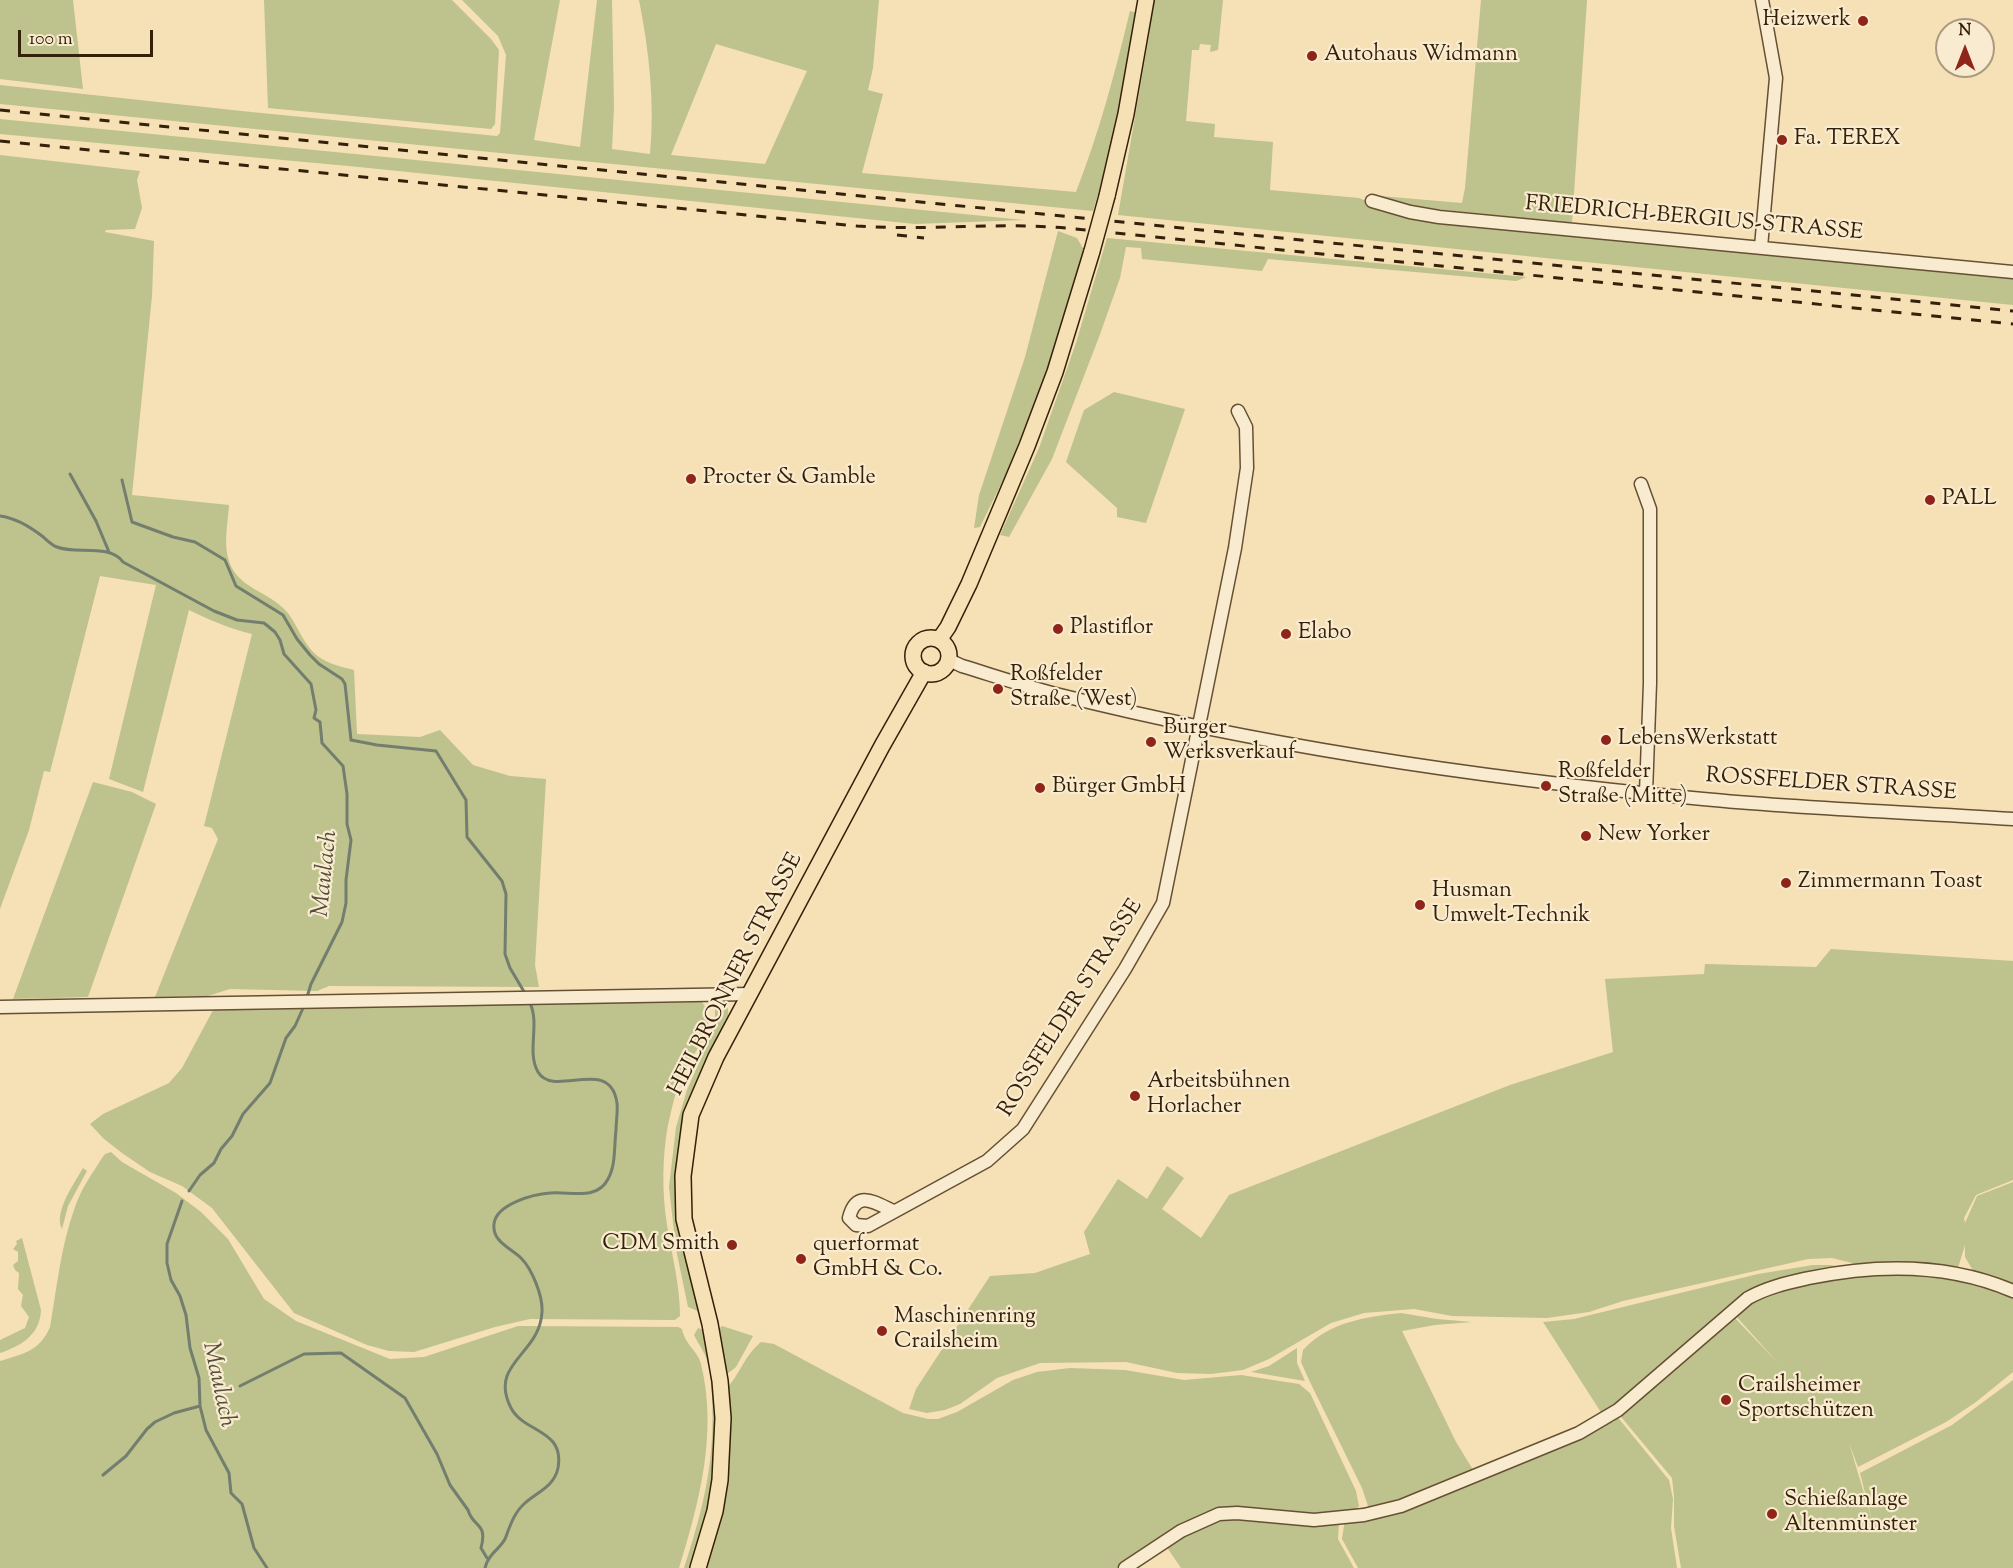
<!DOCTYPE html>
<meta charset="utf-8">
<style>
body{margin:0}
#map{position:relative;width:2013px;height:1568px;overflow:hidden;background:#f6e0b5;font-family:"Sorts Mill Goudy",serif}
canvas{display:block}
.north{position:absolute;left:1935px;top:18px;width:60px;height:60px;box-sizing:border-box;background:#f9ebcf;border:2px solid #ab9a80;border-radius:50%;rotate:0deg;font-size:16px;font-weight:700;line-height:24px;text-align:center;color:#352009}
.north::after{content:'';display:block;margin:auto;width:21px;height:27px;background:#8f2418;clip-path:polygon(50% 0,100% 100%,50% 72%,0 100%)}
.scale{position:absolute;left:18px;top:30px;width:135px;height:27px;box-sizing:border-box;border:3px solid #352009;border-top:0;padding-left:8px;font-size:18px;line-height:21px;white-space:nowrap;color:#352009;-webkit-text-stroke:4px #f9ebcf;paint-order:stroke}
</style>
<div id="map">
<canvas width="2013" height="1568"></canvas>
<div class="north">N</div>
<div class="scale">100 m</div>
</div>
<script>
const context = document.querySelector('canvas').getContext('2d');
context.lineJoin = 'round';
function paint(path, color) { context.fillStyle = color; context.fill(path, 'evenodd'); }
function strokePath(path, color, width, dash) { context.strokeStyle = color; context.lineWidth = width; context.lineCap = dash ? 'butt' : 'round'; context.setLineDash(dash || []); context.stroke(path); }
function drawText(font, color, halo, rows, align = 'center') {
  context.font = font + ' "Sorts Mill Goudy",serif'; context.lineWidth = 4.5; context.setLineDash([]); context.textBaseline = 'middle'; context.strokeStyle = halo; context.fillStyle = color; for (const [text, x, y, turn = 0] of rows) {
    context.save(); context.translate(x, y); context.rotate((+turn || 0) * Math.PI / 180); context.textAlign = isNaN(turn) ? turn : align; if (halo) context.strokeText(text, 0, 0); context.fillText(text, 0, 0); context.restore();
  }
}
const green = new Path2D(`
 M0,0h73l10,89 -83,-10z
 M264,0h188l39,39 8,11 -4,74 -4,5 -223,-21z
 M462,0h98l-26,140 46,7 17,-147h15l2,107 -2,42 38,5c5,-51 -1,-104 -11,-154h240l-6,68 -5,22 15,4 -21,79 214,19c23,-59 39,-119 54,-181l8,2 -30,147 -15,51 -1093,-107v-19l251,27 246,24 3,-3 6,-78 -8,-19zM716,44l91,27 -42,93 -94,-9z
 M1153,0h70l-5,50 -8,2 1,-7 -11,-1 -1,6h-7l-6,71 29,3 -1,13 59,5 -3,48 89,8 24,10 630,69v28l-895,-90 31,-179z
 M1481,0h106l-15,223 -167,-17 -25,-10 82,7 3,-15z
 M0,119l1024,101 -109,4 -556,-57 -359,-33z
 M0,155l140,16 -3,9 5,28 -7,21 -29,1 -1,2 49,9 -2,55 -20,199 97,10c-1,18 -6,38 0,56 9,28 40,30 58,51 12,15 16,33 32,45 10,7 23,10 35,13l3,64 63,3 20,-7 33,35 37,11 36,3 -11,186 4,22 -210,-1 -12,5 -87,-2 -22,7 -53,1 63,-158 -6,-11 -8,-2 48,-192c-24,-6 -42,-14 -63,-24l-46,182 -34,-13 47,-194 -56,-9 -50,196 -6,-1 -15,59 -29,79z
 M1058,231l19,7 8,14 -40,124 -39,98 -26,53 -6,1 5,-33 46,-138z
 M1107,238l420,39 -11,4 -248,-22 -6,12 -120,-12 -1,-11 -15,-1 -6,31 -21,59 -47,122 -43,78 -9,-2 39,-87 37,-105z
 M1114,392l71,17 -39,114 -29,-6v-9l-51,-46 18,-52z
 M93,782l39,10 24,12 -68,193 -75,2z
 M1831,949l182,12v219l-37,15 -12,23 1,5 12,-27 36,-14v108l-35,-11 -13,-22v-12l-8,26 -89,-4 -36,-9 -24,1 -185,42 -34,11 -42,6 -95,-2 -38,-7 -50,4 -33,10 -62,36 -26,11 -32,4 -34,-1 -51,-11 -86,1 -43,15 -37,26 -15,6 -18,3 -18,-4 7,-20 74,-113 45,-3 55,-19 -6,-22 34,-53 29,20 20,-33 17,12 -22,31 39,29 28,-43 281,-110 103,-33 -8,-73 99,-5 1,-10 111,3z
 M717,1001c10,2 12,6 11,15l-51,171 2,38 6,31 14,48 -1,7 -10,-4 -12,-58 -7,-62 7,-60 11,-37 28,-64v-24z
 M697,1002h5c18,24 -8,49 -18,70 -8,15 -12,36 -16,53 -6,32 -6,68 -1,100 5,31 13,60 13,91l-5,4 -145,-1 -35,8 -81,25 -25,-1 -22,-6 -73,-32 -82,-105 -30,-22 -32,-14 -28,-19 -18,-14 -14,-15 13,-10 66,-31 13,-15 30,-56 4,-5 80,1z
 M111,1152l11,10 54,31 25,19 27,27 36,60 32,22 94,38 34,-2 94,-31 160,1 4,2c3,16 16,22 19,35 17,69 -2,139 -22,204h-679v-207c23,-7 40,-10 50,-34 7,-40 11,-82 25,-120 6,-18 17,-33 27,-49l3,-4z
 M83,1168l4,3 -19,35 -6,23c-9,-16 13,-47 21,-61z
 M22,1238l19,72c-1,25 -20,36 -41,43v-13l25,-12 4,-11 -8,-11 2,-11 -5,-6 1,-16 -4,-3 -2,-5 5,-4v-9l-5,-3 4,-5 -1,-3z
 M1813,1265h17l19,4 -88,19 -157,129 -61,-95 31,-3 184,-45z
 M1900,1271l59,8 54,19v74l-37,30 -30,20 -88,45 -9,-24 23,77 -12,-47 92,-48 61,-45v188h-332l-7,-42v-29l-2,-19 -55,-66 116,-96 45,47 -43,-48 14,-11 43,-20z
 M1401,1313l36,6 35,3 -37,3 -33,6 54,111 19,31 -70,29 -36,7 -7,-21 -53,-108 -8,-18 2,-12c26,-28 62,-33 98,-37z
 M722,1326l31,10 -17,31 -9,7 -3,-1 -7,-42z
 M698,1328l10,4 10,100 -9,75 -18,61h-7c20,-62 31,-106 28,-172 -1,-13 -1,-29 -7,-41 -3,-7 -8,-13 -11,-20z
 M761,1342l13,2 129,69 25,6h10l19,-7 56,-32 24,-8 33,-4 55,2 59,10 57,-5 58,9 11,9 46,98 3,15 -5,6 -159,9 -54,29 -23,18h-414l22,-179c15,-16 18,-33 35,-47z
 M1297,1348v15l8,18 -54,-9 18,-6z
 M1615,1414l54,66 4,19 -2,29 6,40h-319l-16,-29 3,-20 20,-3 242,-96 7,2z
 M1228,1515l111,7 -1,17 16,29h-173l-17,-25z`);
const stream = new Path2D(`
 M70,474l26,47 13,31
 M122,480l10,42 41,15 22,5 30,18 11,26 47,29 14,24 13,16 9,9 23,15 3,5 6,56 26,5 59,6 30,49 1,37 35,44 4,13 -1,60 5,14 16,27
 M0,516c16,2 29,10 42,20 4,3 9,9 15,11 19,8 52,-4 66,15l91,49 23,9 27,3 11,9 5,8 4,14 27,30 5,26 -2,8 6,4 2,21 21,23 4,28v30l4,16 -5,40v23l-4,19 -31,62 -4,13
 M189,1191l11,-16 14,-12 7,-14 11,-13 11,-22 27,-31 16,-45 9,-12 9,-20
 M182,1201l-15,43v19l4,17 9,16 6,19 4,33 9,30 1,28 6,24 23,43 2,20 11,11 12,44 13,20
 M240,1386l64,-32 37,-1 64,45 32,56 13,31 18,25c5,18 20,12 13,38l6,10
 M103,1475l23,-19 21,-27 8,-7 19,-9 26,-7
 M485,1568c4,-15 14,-18 20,-29 5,-13 9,-26 19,-35 13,-12 30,-17 34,-36 7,-39 -34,-35 -47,-60 -23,-45 29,-53 31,-96 1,-16 -10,-43 -21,-54 -10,-10 -29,-16 -27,-34 2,-20 40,-30 56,-31 20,-2 47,8 58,-14 8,-14 6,-33 8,-49 0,-8 2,-18 1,-27 -7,-48 -63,-4 -79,-31 -12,-21 3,-49 -9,-71`);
const minor = new Path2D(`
 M1372,201l38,11 29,5 574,55
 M1761,247l15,-169 -14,-78
 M1641,484l9,25v174l-4,110
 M949,660l13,6c33,10 65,21 98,29 211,53 427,84 643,104 103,10 207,13 310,20
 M0,1007l750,-13
 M893,1211c-19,-9 -37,-22 -44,7l7,7 12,1 119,-65 36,-32 102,-160 38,-66 72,-355 12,-80 -1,-41 -8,-16
 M1125,1568l56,-37 38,-17 18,-1 77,7 50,-5 37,-9 178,-73 39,-23 130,-112c20,-11 39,-15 61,-20 68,-14 139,-15 204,13`);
const major = new Path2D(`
 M1107,196l19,-82 20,-114
 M913 656a18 18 0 1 1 36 0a18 18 0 1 1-36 0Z
 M939,640l9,-13 21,-43 58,-138 28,-74 37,-121
 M698,1568l17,-57 5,-31 3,-62 -3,-37 -10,-57 -26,-105 -1,-43 8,-61 25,-58 166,-311 42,-74`);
const rail = new Path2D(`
 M0,110l2013,201
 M0,141l857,85c70,5 139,-4 209,2l947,96
 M897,235l27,3`);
const majorBridge = new Path2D(`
 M1092,251l15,-55`);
const markers = [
 [1863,21,6,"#8f2418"],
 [1312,56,6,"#8f2418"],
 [1782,140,6,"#8f2418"],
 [691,479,6,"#8f2418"],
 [1930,500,6,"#8f2418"],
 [1058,629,6,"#8f2418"],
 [1286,634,6,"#8f2418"],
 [998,689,6,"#8f2418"],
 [1606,740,6,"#8f2418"],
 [1151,742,6,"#8f2418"],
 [1546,786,6,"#8f2418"],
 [1040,788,6,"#8f2418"],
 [1586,836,6,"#8f2418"],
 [1786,883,6,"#8f2418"],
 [1420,905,6,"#8f2418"],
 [1135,1096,6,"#8f2418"],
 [732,1245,6,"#8f2418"],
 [801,1259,6,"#8f2418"],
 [882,1331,6,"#8f2418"],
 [1726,1400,6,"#8f2418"],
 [1772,1514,6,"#8f2418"]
];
const poiNames = [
 ["Heizwerk",1851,21,"right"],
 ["Autohaus Widmann",1324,56],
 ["Fa. TEREX",1794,140],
 ["Procter & Gamble",703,479],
 ["PALL",1942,500],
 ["Plastiflor",1070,629],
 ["Elabo",1298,634],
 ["Roßfelder",1010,676],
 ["Straße (West)",1010,701],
 ["Bürger",1163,729],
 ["Werksverkauf",1163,754],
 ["LebensWerkstatt",1618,740],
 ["Roßfelder",1558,773],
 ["Straße (Mitte)",1558,798],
 ["Bürger GmbH",1052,788],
 ["New Yorker",1598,836],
 ["Zimmermann Toast",1798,883],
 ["Husman",1432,892],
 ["Umwelt-Technik",1432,917],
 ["Arbeitsbühnen",1147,1083],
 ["Horlacher",1147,1108],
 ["CDM Smith",720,1245,"right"],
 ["querformat",813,1246],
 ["GmbH & Co.",813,1271],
 ["Maschinenring",894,1318],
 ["Crailsheim",894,1343],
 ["Crailsheimer",1738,1387],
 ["Sportschützen",1738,1412],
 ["Schießanlage",1784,1501],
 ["Altenmünster",1784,1526]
];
const streetNames = [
 ["FRIEDRICH-BERGIUS-STRASSE",1694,220,5],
 ["ROSSFELDER STRASSE",1831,786,4],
 ["HEILBRONNER STRASSE",737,975,-63],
 ["ROSSFELDER STRASSE",1072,1009,-58]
];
const waterNames = [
 ["Maulach",327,874,-84],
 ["Maulach",217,1385,78]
];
paint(green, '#bec28c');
strokePath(stream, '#737e6e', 3);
strokePath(minor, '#655034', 15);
strokePath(major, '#352009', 18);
strokePath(minor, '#f9ebcf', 12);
strokePath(major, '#f6e0b5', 15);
strokePath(rail, '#352009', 3, [10, 10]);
strokePath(majorBridge, '#352009', 18, []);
strokePath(majorBridge, '#f6e0b5', 15);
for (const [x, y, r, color] of markers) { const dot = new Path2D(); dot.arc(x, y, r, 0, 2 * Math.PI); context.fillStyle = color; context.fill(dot); strokePath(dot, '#f9ebcf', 2); }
drawText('22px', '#352009', '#f9ebcf', poiNames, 'left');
drawText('22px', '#352009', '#f9ebcf', streetNames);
drawText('italic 24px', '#544f3c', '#f9ebcf', waterNames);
</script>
